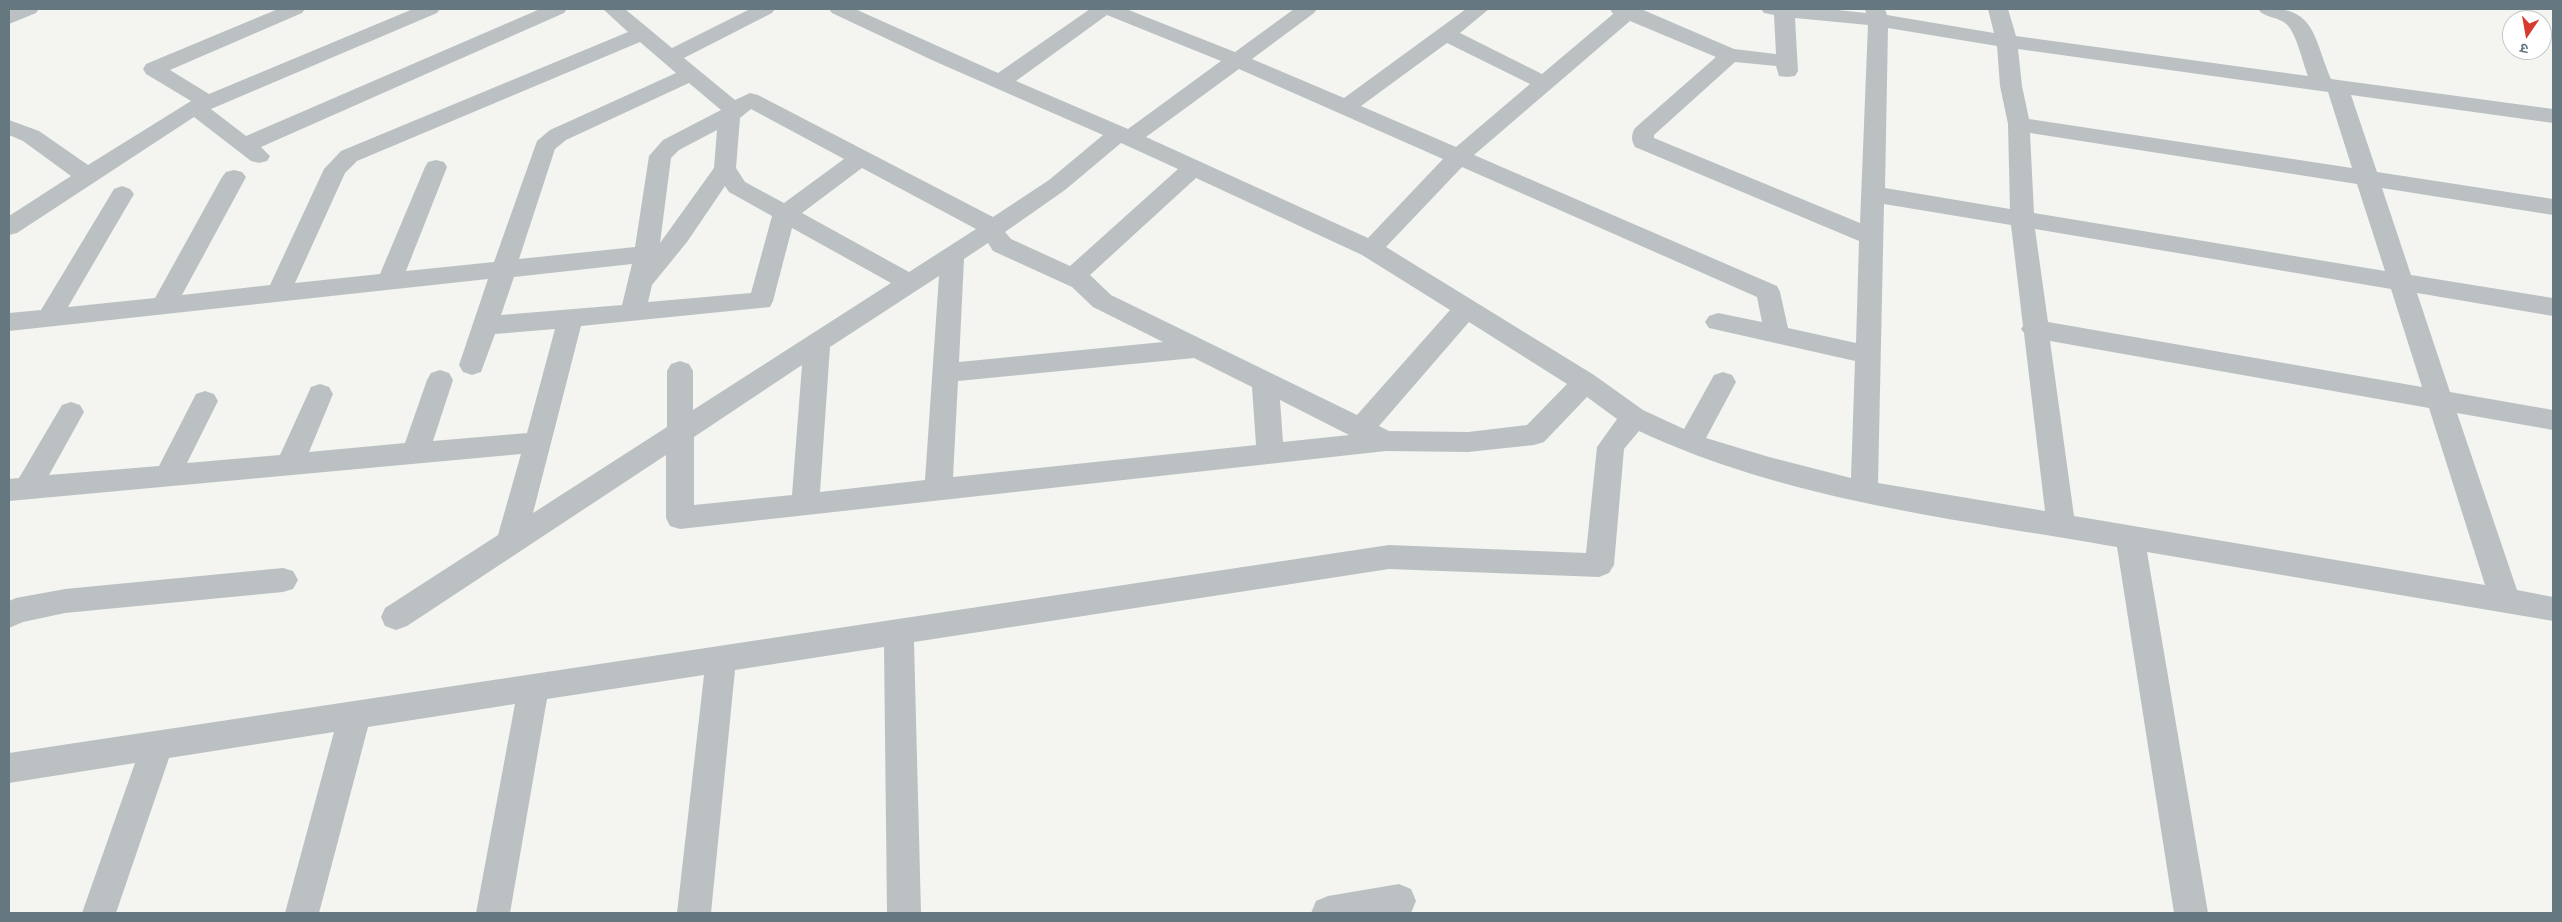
<!DOCTYPE html>
<meta charset="utf-8">
<style>
body{margin:0}
#map{position:relative;width:2562px;height:922px;overflow:hidden;background:#f4f4f1;font-family:Manrope,"Noto Sans Devanagari",sans-serif}
canvas{display:block}
.frame{position:absolute;inset:0;border:10px solid #657880;pointer-events:none}
.north{position:absolute;left:2502px;top:10px;width:50px;height:50px;box-sizing:border-box;background:#fff;border:1px solid #c1c9cc;border-radius:50%;rotate:192deg;font-size:14px;font-weight:700;line-height:20px;text-align:center;color:#657880}
.north::after{content:'';display:block;margin:auto;width:18px;height:22px;background:#d83a2d;clip-path:polygon(50% 0,100% 100%,50% 72%,0 100%)}
</style>
<div id="map">
<canvas width="2562" height="922"></canvas>
<div class="frame"></div>
<div class="north">उ</div>
</div>
<script>
const context = document.querySelector('canvas').getContext('2d');
context.lineJoin = 'round';
function paint(path, color) { context.fillStyle = color; context.fill(path, 'evenodd'); }
const minor = new Path2D(`
 M13,9h26l-3,4 -27,11v-13z
 M278,9h27l-3,4 -132,57 39,24 204,-85h27l-3,4 -226,96 35,27 294,-127h27l-3,4 -303,134 9,9 -3,5 -8,2 -8,-2 -57,-44 -177,116 -8,2v-19l62,-40 -48,-35 -14,-6v-15l30,11 49,34 103,-64 -45,-27 -3,-5 3,-5z
 M603,9h22l47,39 78,-39h25l-3,4 -88,45 51,42 15,-7 8,2 235,122 56,-37 54,-45 -169,-74 -102,-48 -3,-4h26l143,64 92,-64h36l109,43 59,-43h23l-3,4 -62,46 92,39 122,-89h23l-29,24 82,41 71,-60 -3,-5h31l93,40 42,5 -2,-39 -10,-2 -3,-4h67l38,4 -1,-4h20l2,6 107,18 -6,-24h20l8,27 292,40c-5,-13 -11,-39 -19,-49 -8,-11 -24,-8 -31,-18 57,-4 54,24 73,70l222,30v14l-202,-28 26,77 176,27v16l-171,-27 29,87 142,23v18l-136,-23 33,99 103,18v20l-96,-17 60,177 36,7v24l-406,-69 61,361h-34l-57,-366c-160,-28 -329,-46 -478,-116l-15,18 -10,116 -5,8 -10,4 -210,-8 -475,73 7,271h-34l-3,-266 -149,23 -24,243h-34l27,-238 -157,24 -37,214h-34l39,-209 -147,23 -49,186h-34l49,-181 -165,26 -53,155h-34l53,-150 -126,20v-30l1380,-208 197,8 11,-106 20,-28 -30,-22 -43,45 -10,3 -66,7 -82,-1 -706,78 -10,-3 -4,-8v-63l-259,171 -11,4 -11,-4 -4,-9 4,-9 113,-73 23,-81 -512,47v-22l10,-1 43,-73 9,-3 9,3 4,7 -35,63 110,-9 37,-72 9,-3 9,3 4,7 -31,62 93,-8 31,-68 9,-3 9,3 4,7 -24,58 96,-9 22,-63 4,-7 9,-3 9,3 4,7 -20,61 94,-8 28,-104 -60,5 -14,38 -9,3 -9,-3 -4,-7 29,-86 -479,52v-18l32,-3 73,-121 8,-3 8,3 4,5 -66,113 87,-9 67,-121 4,-5 8,-2 8,2 4,5 -64,118 88,-10 54,-116 17,-18 287,-119zM1107,15l114,46 -93,68 -112,-48zM1795,18l73,7 -8,198 -206,-85v-3l81,-73 41,4 3,10 8,1 8,-1 3,-5zM1630,21l86,36 -81,71c-4,7 -4,12 0,19l224,94 -3,102 -68,-15 -8,-36 -3,-6 -303,-131zM1888,28l109,18 3,40 8,38 2,85 -125,-21zM640,42l36,31 -126,57 -13,11 -43,121 -88,9 41,-104 -3,-5 -8,-2 -8,2 -3,5 -45,107 -85,9 50,-110 12,-12zM1447,43l83,41 -74,63 -95,-41zM2018,49l310,43 24,76 -323,-49 -7,-33zM1239,69l204,90 -75,79 -222,-101zM689,83l32,27 -58,30 -14,16 -14,91 -116,12 36,-110 11,-9zM751,109l93,50 -60,44 -39,-21 -9,-14 4,-50zM717,130l-3,38 -54,75 11,-85 8,-8zM2030,133l327,51 28,87 -351,-58zM1121,143l57,26 -108,97 -59,-27 -6,-7 60,-42zM1462,167l295,130 5,25 -44,-9 -9,3 -4,6 4,6 146,33 -4,117 -82,-21 -63,-19 30,-56 -4,-7 -9,-3 -9,3 -30,54 -41,-19 -49,-35 -208,-128zM862,168l114,61 -67,43 -107,-59zM1196,178l166,77 88,55 -93,105 -246,-120 -21,-20zM725,186l4,6 43,24 -21,77 -103,9 4,-17 35,-43zM1884,204l127,21 12,101 -2,3 3,4 21,178 -167,-28zM792,228l99,55 -198,127v-39l-4,-7 -9,-3 -9,3 -4,7v56l-134,86 48,-187 189,-19 3,-6zM2035,229l356,60 31,98 -374,-65zM988,243l5,8 79,36 21,20 70,35 -204,20 5,-103zM632,264l-10,41 -121,10 13,-38zM939,276l-14,204 -105,12 10,-145zM1469,322l98,62 -40,41 -59,7 -79,-1 -10,-5zM2050,341l379,67 56,177 -411,-69zM1194,358l58,29 4,58 -303,32 5,-96zM802,365l-10,130 -98,10v-68zM1280,400l69,35 -66,7z
 M283,568l10,3 5,9 -5,9 -10,3 -218,21 -42,9 -14,6v-27l7,-3 49,-9z
 M1399,884l12,5 5,12 -5,12h-100l5,-12 12,-5z`);
paint(minor, '#bbc1c3');
</script>
